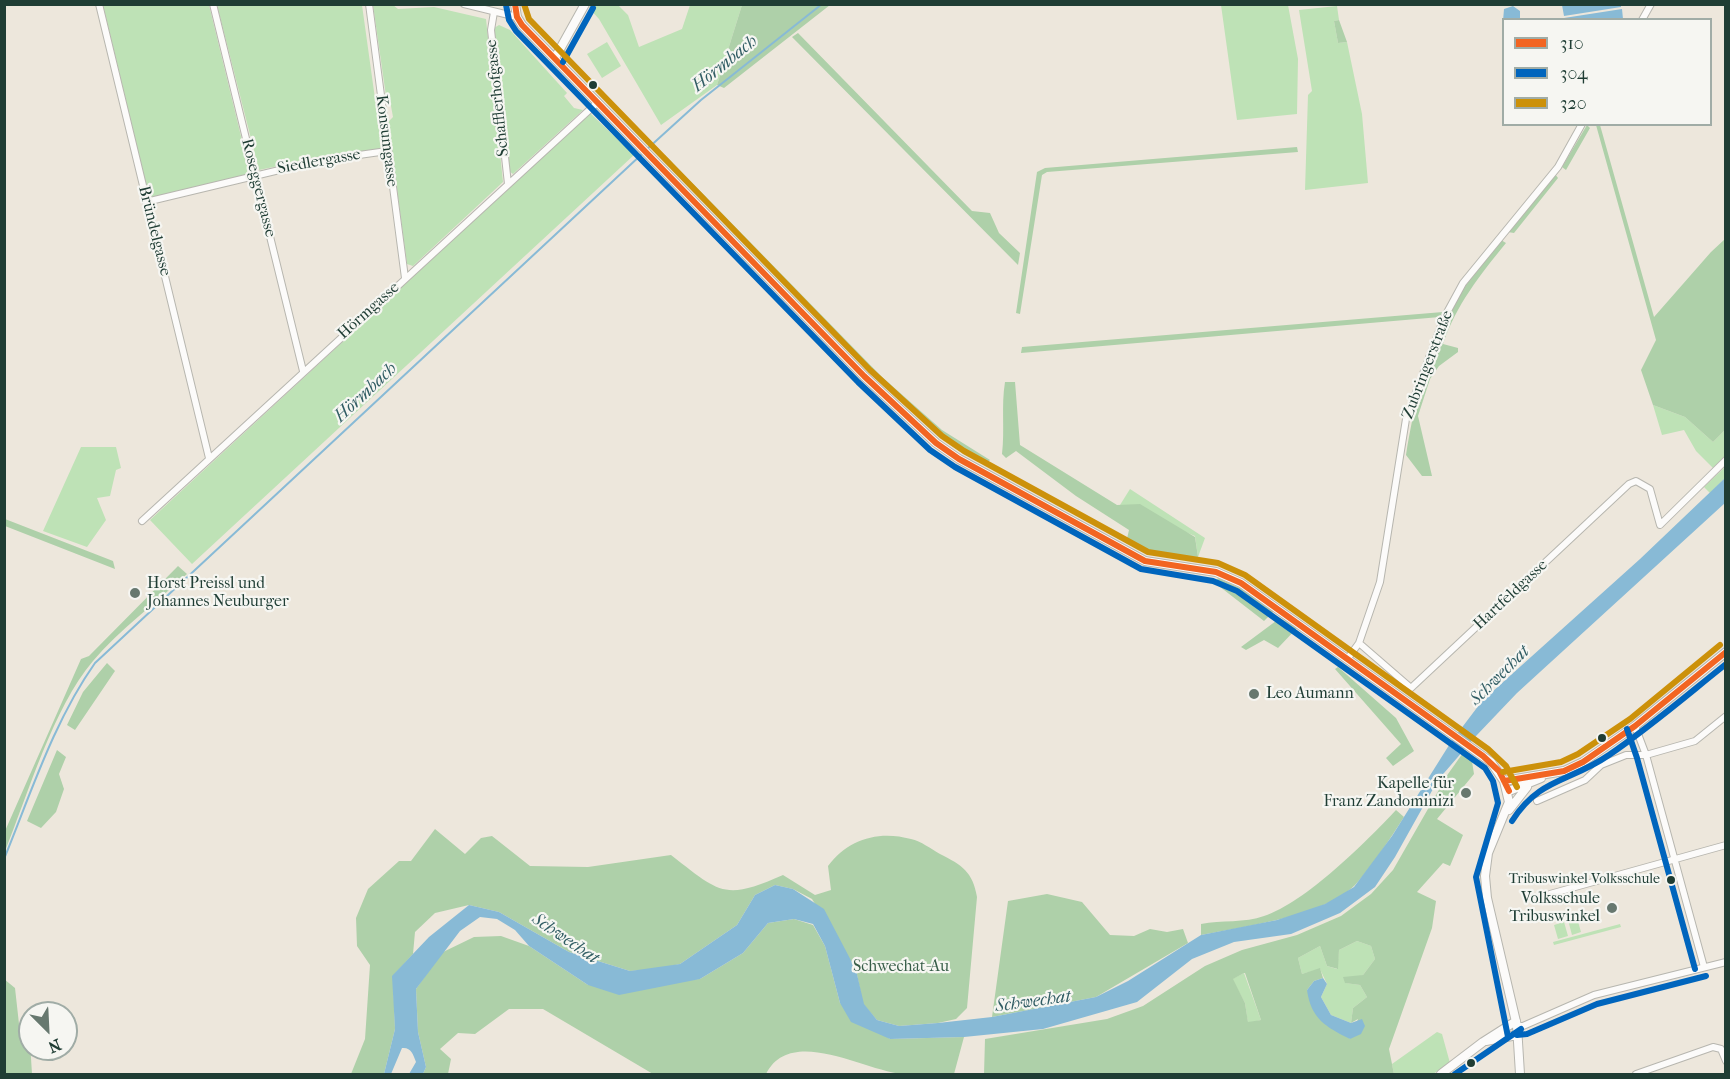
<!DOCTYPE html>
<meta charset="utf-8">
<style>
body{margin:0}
#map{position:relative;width:1730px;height:1079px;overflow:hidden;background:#ede7dc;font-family:"IM FELL French Canon",serif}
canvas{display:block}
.frame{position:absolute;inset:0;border:6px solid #1f3d34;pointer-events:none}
.legend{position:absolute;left:1502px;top:18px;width:210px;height:108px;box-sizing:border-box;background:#f6f6f2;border:2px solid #a0aca6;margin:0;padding:8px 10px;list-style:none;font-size:18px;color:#1f3d34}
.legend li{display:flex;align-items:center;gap:12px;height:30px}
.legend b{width:30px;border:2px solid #a0aca6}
.north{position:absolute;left:18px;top:1001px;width:60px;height:60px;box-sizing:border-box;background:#f6f6f2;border:2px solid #a0aca6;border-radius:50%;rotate:156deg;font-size:16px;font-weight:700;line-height:24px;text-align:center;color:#1f3d34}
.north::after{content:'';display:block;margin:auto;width:21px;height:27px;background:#67786f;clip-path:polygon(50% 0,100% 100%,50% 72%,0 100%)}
</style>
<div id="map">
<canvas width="1730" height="1079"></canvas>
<div class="frame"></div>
<ul class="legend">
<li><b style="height:8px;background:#f26522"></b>310</li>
<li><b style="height:8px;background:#0065bd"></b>304</li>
<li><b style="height:8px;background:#cc910a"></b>320</li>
</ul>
<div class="north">N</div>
</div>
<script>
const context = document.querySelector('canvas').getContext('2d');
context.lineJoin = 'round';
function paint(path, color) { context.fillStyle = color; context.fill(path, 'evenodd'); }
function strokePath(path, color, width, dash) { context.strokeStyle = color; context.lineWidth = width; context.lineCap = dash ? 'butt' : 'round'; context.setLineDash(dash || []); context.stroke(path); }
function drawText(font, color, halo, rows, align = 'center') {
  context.font = font + ' "IM FELL French Canon",serif'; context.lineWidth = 4.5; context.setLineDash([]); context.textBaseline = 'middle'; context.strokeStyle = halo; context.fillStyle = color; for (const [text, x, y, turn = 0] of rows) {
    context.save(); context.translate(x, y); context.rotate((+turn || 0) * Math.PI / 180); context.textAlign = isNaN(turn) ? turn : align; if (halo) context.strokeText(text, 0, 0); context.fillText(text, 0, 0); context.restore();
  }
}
const green = new Path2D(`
 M103,5h106l40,164 -4,6 -93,23 -3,-2z
 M217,5h145l20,144 -66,9 -57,12z
 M373,5h20l5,4 36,-2 52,12 17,163 -90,84 -6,-2 -19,-142 5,-5 -2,-11 -4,-3z
 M591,5h27l10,10 11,32 43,-18 8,-24h52l-25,80 -56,40 -62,-106 -10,-11z
 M1221,5h67l10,54 -1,55 -60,6z
 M1337,6l2,14 -5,1 4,22 9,-1 15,72 6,69 -63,7 3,-95 4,-4 -13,-81z
 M499,25l11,5 57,63 -3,3 10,12 9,2 -70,64 -4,-3 -15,-143z
 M607,42l14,24 -19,12 -15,-24z
 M590,113l44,42 -442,409 -42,-44z
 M1653,405l32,12 28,25 12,-12v26l-12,12 -17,-17 -12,-21 -22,5z
 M81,447h35l5,21 -5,2 -6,26 -13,2 9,22 -19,27 -44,-16z
 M1725,467v11l-15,15 -6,-6z
 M1130,489l75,49 -7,19 -3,-21 -75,-31z
 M1577,918l4,14 -9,3 -4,-15z
 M1564,922l4,14 -10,3 -4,-14z
 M1620,924l1,3 -67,18 -1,-3z
 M1357,941l14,5 4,13 -12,16 -17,8 14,2 7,12 -14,11 -2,15 -20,-8 -10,-18 6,-13 -7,-15 -18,5 -4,-16 22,-12 7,20 10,3 2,-19z
 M1244,973l17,47 -13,3 -3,-20 -13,-24z
 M1437,1032l5,2 8,29 -17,11h-39l-2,-10z`);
const forest = new Path2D(`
 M742,5v-1l88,1 -106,83 -7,-3z
 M1339,20l8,22 -9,1 -4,-22z
 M798,33l174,178 18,2 9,20 21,20 -2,12 -226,-228z
 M1587,125l3,3 -24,42 -4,-3z
 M1596,125h4l54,192 57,-65 14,-13v191l-12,12 -28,-25 -32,-12 -12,-35 15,-30z
 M1297,147l1,5 -251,20 -5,3 -22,139 -4,-1 21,-141 8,-4z
 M665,155l216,221 61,54 48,30 -4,4 -41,-24 -68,-62 -215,-221z
 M1555,174l3,4 -44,55 -6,-1z
 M1501,240l5,3c-26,32 -50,62 -63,101l15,4v4l-19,14 -9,13 -12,37 14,60h-10l-16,-21c8,-53 24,-110 51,-156 13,-22 29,-40 44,-59z
 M1443,312l-3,5 -419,36 1,-6z
 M1005,382h10l5,63 97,60 23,-1 55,33 3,20c-26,-1 -49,-1 -72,-14l3,-13 -53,-34 -60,-45 -10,7 -4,-4c3,-24 -1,-48 3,-72z
 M5,519l108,42 2,8 -110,-43z
 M178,566l9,8c-30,28 -68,56 -94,87 -40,47 -65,133 -88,190v-20l76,-172 8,-3z
 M1218,578l22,10 34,23 -10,10 -49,-38z
 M1280,618l17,10 -19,20 -14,-8 -18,10 -5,-3z
 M107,663l8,8 -40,59 -8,-5 16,-33z
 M1338,667l58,51 18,33 -21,15 -7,-8 15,-14 -66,-75z
 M57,750l9,7 -7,17 5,15 -8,23 -15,16 -14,-7z
 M1465,750l6,5 3,19 -37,45 26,16 -13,31 -7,-3 -26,29 19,9 -4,27 -43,121 5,25h-410l1,-35 122,-20 36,-13 62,-40 37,-16 55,-15 44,-19 30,-22 22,-24 55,-96zM1357,941l14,5 4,13 -12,16 -20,2 2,6 15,2 7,12 -14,11 -2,15 7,-4 -8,20 -43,-49 7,-9 9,-3 -3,-10 -18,6 -4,-16 22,-12 7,20 11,3 1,-19zM1244,973h1l16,47 -13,2 -3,-19 -12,-24z
 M1396,810l8,7c-15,23 -31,49 -49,68 -30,31 -113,42 -154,50v-11c20,-4 44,-1 63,-8 41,-13 103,-75 132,-106z
 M435,829l30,25 16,-16 11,-2 38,30 58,1 83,-12c49,38 53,46 112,20l32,20 16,-5 -3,-24c20,-27 51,-36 83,-27 10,2 20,10 29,15 22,11 33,18 37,43l-10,111 -11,11 -18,4 -39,3 -22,-6 -14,-16 -7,-34 -44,-71 -19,-10 -18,-4 -20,10 -18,30 -57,39 -22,5 -28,2 -61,-19 -70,-40 -30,-7 -34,8 -20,19 -2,22 -20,22 2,53 -11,45h-33l14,-35 5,-74 -13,-19 -1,-28 12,-29 31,-28h12z
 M1047,894l35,8 28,33 24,1 16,-7 17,3 16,-3 5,14 -92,54 -104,20 16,-116z
 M794,919l19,6 12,21 15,57 50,36 74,-2 -10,37c-17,0 -35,2 -51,0 -39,-3 -112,-49 -137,0h-113l-110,-65h-34l-34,25 -17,-1 -18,16 11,10 -3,15h-25l3,-7 -8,-35 -2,-43 25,-36 33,-16 27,-1 28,10 59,39 112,-6 43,-26 25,-30z
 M4,979l11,9 4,36 11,18 2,32h-27z`);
const water = new Path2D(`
 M1621,4v3l-57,9 -2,-11z
 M1513,6l7,5v8l-17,2 1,-12z
 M1622,9l1,10h-59v-1z
 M1725,478v25l-208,190 -41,43 -38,44 -43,77 -20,30 -35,26 -49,21 -57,8 -42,17 -55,43 -94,27 -79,8 -74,2 -39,-17 -11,-19 -15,-57 -12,-22 -19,-5 -26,4 -25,30 -43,26 -81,16 -31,-10 -59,-39 -14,-16 -18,-11 -17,-2 -20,14 -44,58 2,43 8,35 -3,7h-14l7,-12c-3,-8 -5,-15 -14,-14l-11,26h-7l11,-45 -3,-53 37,-39 40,-32 30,7 70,40 61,19 50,-7 57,-39 18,-30 20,-10 18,4 31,20 32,61 8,34 13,16 22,6 39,-3 54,-6 104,-20 32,-16 73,-46 76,-15 48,-16 29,-17 38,-51 59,-94 31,-41 158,-142z
 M1323,978l4,6 -6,13 10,18 20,8 11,-4 3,7 -4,8 -11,5c-24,-12 -39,-20 -43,-49l7,-9z`);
const stream = new Path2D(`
 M646,150l55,-50 121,-96
 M4,859c27,-66 50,-138 91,-196l547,-509`);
const minor = new Path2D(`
 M99,4l110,454
 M213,4l90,367
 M369,4l36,274
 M464,4l53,13
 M494,12l-3,18 17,154
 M1642,20l9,-16
 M146,202l171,-41 70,-10
 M142,521l456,-419
 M1359,643l21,-61 26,-163 38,-101 19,-35 95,-116 24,-43
 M1348,658l11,-15 52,45 218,-204 7,-3 14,8 10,36 66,-65
 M1635,726l11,29 58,212
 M1537,801l48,-21 16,-15 25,-10h20l49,-14 31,-25
 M1550,894l176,-49
 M1517,1026h6l71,-31 132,-33
 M1636,1074l77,-27 8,2 5,12`);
const tertiary = new Path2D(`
 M515,4l2,13 5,8 342,351 72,67 23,16 186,102 71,11 25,11 250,179 13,19 5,21 -21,51 -3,23 2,22 30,128 3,48
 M555,58l30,-54
 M1504,781l60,-10 19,-9 52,-36 91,-74
 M1509,791l32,-13
 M1509,810l18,-23
 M1486,1041l31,-6
 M1441,1074l42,-32 33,-21`);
const bus1 = new Path2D(`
 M515,4l2,13 5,8 342,351 72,67 23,16 186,102 71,11 25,11 242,173 16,15 10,20
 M1504,781l60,-10 19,-9 52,-36 91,-74`);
const bus2 = new Path2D(`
 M506,5l3,15 7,11 342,351 72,68 25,17 186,102 72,12 24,10 248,177 8,13 5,22 -22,74 32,160
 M563,62l30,-54
 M1627,729l10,29 58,211
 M1512,821c27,-43 58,-39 97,-66 41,-28 78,-60 117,-91
 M1517,1035l10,-1 70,-30 109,-28
 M1455,1074l66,-45`);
const bus3 = new Path2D(`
 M524,4l5,15 341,351 72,66 22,15 184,101 70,11 27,12 243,174 18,17 11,21
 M1503,772l58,-10 17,-8 52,-35 90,-74`);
const markers = [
 [593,85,5,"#1f3d34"],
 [135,593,6,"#67786f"],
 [1254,694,6,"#67786f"],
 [1602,738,5,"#1f3d34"],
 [1466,793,6,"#67786f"],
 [1671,880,5,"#1f3d34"],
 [1612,908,6,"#67786f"],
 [1471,1063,5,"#1f3d34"]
];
const busNames = [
 ["Tribuswinkel Volksschule",1660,880]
];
const streetNames = [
 ["Schafflerhofgasse",498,98,-96],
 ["Konsumgasse",386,141,83],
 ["Siedlergasse",319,162,-10],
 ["Roseggergasse",258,188,76],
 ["Bründelgasse",154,231,76],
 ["Hörmgasse",369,311,-42],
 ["Zubringerstraße",1428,365,-69],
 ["Hartfeldgasse",1511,595,-43]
];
const poiNames = [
 ["Horst Preissl und",147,584],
 ["Johannes Neuburger",147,602],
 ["Leo Aumann",1266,694],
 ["Kapelle für",1454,784,"right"],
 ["Franz Zandominizi",1454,802,"right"],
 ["Volksschule",1600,899,"right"],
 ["Tribuswinkel",1600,917,"right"]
];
const parkNames = [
 ["Schwechat-Au",901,967]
];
const waterNames = [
 ["Hörmbach",725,64,-39],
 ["Hörmbach",366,393,-43],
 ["Schwechat",1500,676,-45],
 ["Schwechat",565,939,34],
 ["Schwechat",1033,1002,-8]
];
paint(green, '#bee2b6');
paint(forest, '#aed0a9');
paint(water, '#88bad6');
strokePath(stream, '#88bad6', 2);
strokePath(minor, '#b7b6af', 8);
strokePath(tertiary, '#b7b6af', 10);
strokePath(minor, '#fcfbfa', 6);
strokePath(tertiary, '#fcfbfa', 8);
strokePath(bus1, '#f26522', 6);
strokePath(bus2, '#0065bd', 6);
strokePath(bus3, '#cc910a', 6);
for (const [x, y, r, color] of markers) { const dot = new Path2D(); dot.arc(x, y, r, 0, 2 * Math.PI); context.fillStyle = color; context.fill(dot); strokePath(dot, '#f6f6f2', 2); }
drawText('14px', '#1f3d34', '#f6f6f2', busNames, 'right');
drawText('16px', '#1f3d34', '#f6f6f2', streetNames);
drawText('16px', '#1f3d34', '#f6f6f2', poiNames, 'left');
drawText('16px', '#375d48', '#f6f6f2', parkNames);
drawText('italic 18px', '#315d64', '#f6f6f2', waterNames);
</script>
